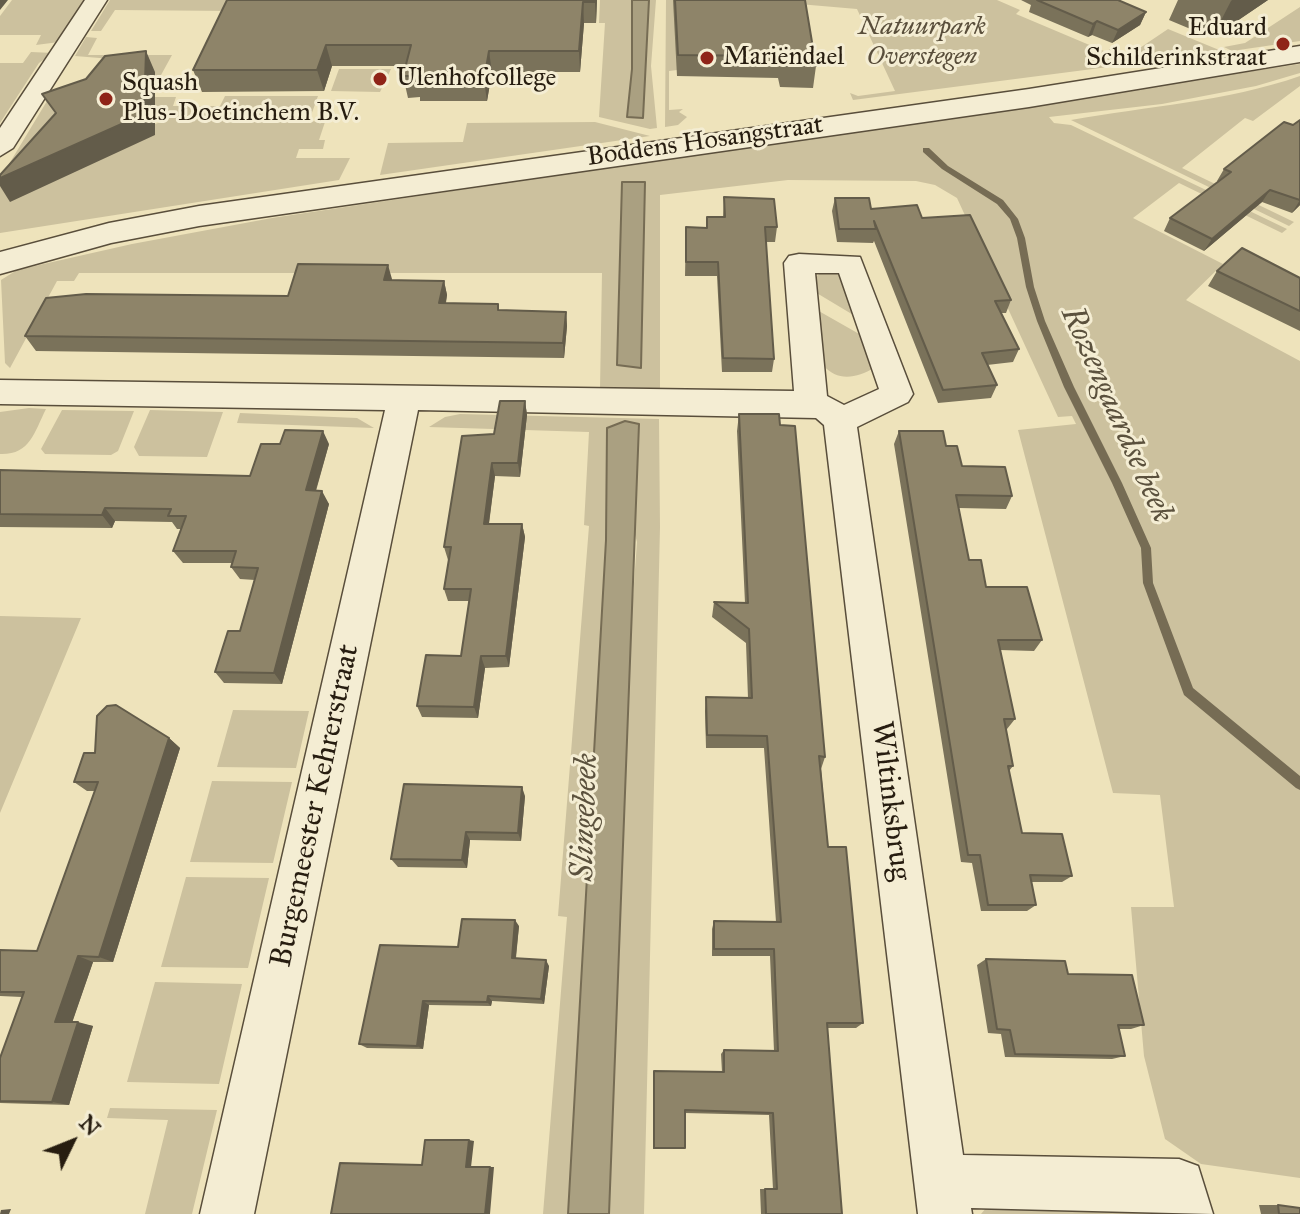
<!DOCTYPE html>
<meta charset="utf-8">
<style>
body{margin:0}
#map{position:relative;width:1300px;height:1214px;overflow:hidden;background:#eee3bb;font-family:"IM FELL Great Primer",serif}
canvas{display:block}
.north{position:absolute;left:32px;top:1102px;width:80px;height:80px;-webkit-text-stroke:6px #f4edd3;paint-order:stroke;rotate:47deg;font-size:22px;font-weight:700;line-height:32px;text-align:center;color:#271d10}
.north::after{content:'';display:block;margin:auto;width:28px;height:36px;background:#271d10;clip-path:polygon(50% 0,100% 100%,50% 72%,0 100%)}
</style>
<div id="map">
<canvas width="1300" height="1214"></canvas>
<div class="north">N</div>
</div>
<script>
const context = document.querySelector('canvas').getContext('2d');
context.lineJoin = 'round';
function paint(path, color) { context.fillStyle = color; context.fill(path, 'evenodd'); }
function strokePath(path, color, width, dash) { context.strokeStyle = color; context.lineWidth = width; context.lineCap = dash ? 'butt' : 'round'; context.setLineDash(dash || []); context.stroke(path); }
function drawText(font, color, halo, rows, align = 'center') {
  context.font = font + ' "IM FELL Great Primer",serif'; context.lineWidth = 6; context.setLineDash([]); context.textBaseline = 'middle'; context.strokeStyle = halo; context.fillStyle = color; for (const [text, x, y, turn = 0] of rows) {
    context.save(); context.translate(x, y); context.rotate((+turn || 0) * Math.PI / 180); context.textAlign = isNaN(turn) ? turn : align; if (halo) context.strokeText(text, 0, 0); context.fillText(text, 0, 0); context.restore();
  }
}
const green = new Path2D(`
 M12,0h75l-28,42 -23,3 5,-10h-41v-19z
 M110,0h128l-5,11 -118,-1 -14,21h-10z
 M600,0h32v69l-5,48 16,1 5,-114 1,-4h7l-5,66 6,62 -7,1 -51,-12 6,-94h-6z
 M666,0h12l-1,70 -8,1v39l14,-1 -4,3 8,5 -9,8 -13,2z
 M752,0h245l23,10 -4,4 90,38 4,-3 18,7 40,-27 56,23 -371,48 -3,-7 8,3 37,-5 -38,-82z
 M1300,7v34l-68,10 -8,-4 21,-4z
 M86,37l11,1 -9,17h84l-17,31 -35,-9 4,-17 -49,-4z
 M31,52l22,1 -14,10 -39,60v-60h23z
 M1300,64v9l-44,13 -94,18 -113,13 5,6 17,2 216,104 -5,4 -103,-50 -46,35 90,46 -37,36 114,61v817l-99,-14 -36,-25 -21,-83 -13,-149h43l-14,-112 -47,-2 -95,-363 58,-6 -4,-8 -14,1 -101,-219 -22,-13 -19,-4 -128,-1 -128,15v195l-60,-1 2,-116h-523l-5,8h-17l-47,87 -5,-5 -4,-83 16,-10 115,-26 140,-26zM644,182l-3,185 -24,-2v-4l5,-178z
 M339,69h52l-11,23 -49,-1z
 M1300,76v10l-47,35 -8,-3 -63,50 112,54 -5,4 -218,-106c77,-14 154,-18 229,-44z
 M50,96l46,5 -39,55 104,-34 6,-12h-12v-13h21l-3,9h47l5,-10h93l-9,25 16,1 -6,18h6l-2,9h-24l-3,9h54l-11,22 -339,53v-54z
 M595,122l55,14 -270,39 8,-32 75,-1 4,-19z
 M824,270l18,5 18,44 -45,-27 -3,-12z
 M817,310l51,29 6,29c-17,10 -37,14 -51,-3z
 M29,408l17,1c-12,24 -16,46 -46,45v-42z
 M62,410l72,1 -16,40 -7,4 -66,-1 -4,-5z
 M150,410l73,2 -16,45 -68,-1 -5,-9z
 M240,413l117,5 17,10 -137,-5z
 M460,414l199,5 1,108 -16,687h-35l19,-548 9,-124 -30,-114 -1,112 -38,674h-25l24,-297 -9,-1 31,-390 -5,-1 5,-93 -160,-5 16,-10z
 M0,616l81,2 -81,195z
 M233,710l76,1 -13,57 -79,-1z
 M212,781l80,1 -19,81 -83,-1z
 M186,877l83,1 -21,90 -87,-1z
 M155,982l87,2 -23,100 -92,-2z
 M110,1108l107,2 -25,104h-47l23,-94 -61,-2z
 M986,1208l178,4 1,2h-184z`);
const water = new Path2D(`
 M632,0h17l-6,118 -16,-1 5,-48z
 M622,182h23l-4,186 -24,-3z
 M625,421l14,3 -30,790h-41l38,-674 1,-112z`);
const stream = new Path2D(`
 M923,148h6l19,18 55,34 15,19 7,19 9,49 11,34 29,66 48,96 29,65 2,35 40,105 107,88v14l-4,-2 -112,-93 -41,-112 -2,-35 -29,-65 -48,-96 -27,-66 -11,-34 -9,-49 -7,-19 -13,-15 -55,-35 -19,-17z`);
const minor = new Path2D(`
 M85,0h22l-94,148 -13,8v-28z
 M799,254l61,3 53,137 -5,8 -51,25 106,728 216,4 19,7 15,48 -242,-6 1,6h-54l-94,-789 -8,-7 -398,-8 -164,804h-54l185,-804 -385,-6v-24l794,11 -10,-128 5,-7zM815,273h24l40,116 -35,16 -17,-9z`);
const tertiary = new Path2D(`
 M1300,46v16l-271,45 -830,119 -88,17 -111,31v-22l109,-29 90,-17 830,-117z`);
const wall = new Path2D(`
 M227,0h370l-1,23h-12l-4,49h-88l-5,29h-67v-4l-12,1 -5,-22 3,-10h-74l-8,25 -122,1 -9,-22z
 M673,0h132l11,66 -3,22 -33,-1 -2,-9 -101,-2z
 M1021,0h97l28,12 -6,13 -28,18 -20,-8 -4,2 -59,-25 2,-7z
 M1178,0h90l-56,38 -43,-18z
 M1300,120v85l-8,8 -30,-11 -58,49 -40,-20 6,-13 48,-36 -1,-1 7,-12z
 M724,197l53,30 -2,15h-9l8,117 -2,13h-50l-5,-96h-32l1,-49 20,1 17,-11z
 M835,198l36,11 51,9 89,82 -5,13h-5l18,36 -6,13 -26,3 10,20 -6,13 -53,5 -64,-162 -1,2 -36,-1 -5,-31z
 M1217,271l83,7v53l-92,-45z
 M392,279v1l52,1 3,14 -1,8 52,1 1,6 67,2 1,14 -3,32 -528,-7 -11,-15z
 M525,401l2,14 -7,62 -25,-1 -6,48h33l3,13 -16,130 -24,1 -7,50 -56,-1 -5,-11 44,-50 8,-55h-21l-4,-12 5,-29h-1l-4,-13 50,-113z
 M739,414l86,343 -4,12 7,78 35,176 -7,5h-29l15,186h-81l-1,-25h13l-4,-74 -84,-2v35l-1,1h-31l1,-78 68,1 -1,-18 3,-4 50,1 -4,-95h-58v-27l2,-8 62,1 -12,-174h-58l-1,-37 1,-14 42,1 -2,-55 -34,-26 2,-15 31,1 -8,-172z
 M899,431l63,35 50,30 -6,13 -47,-1 10,52 17,27 56,53 -8,11 -34,-1 15,69 -8,10h-1l7,37 -4,5 13,62 50,43 -10,6h-31l5,23 -9,6h-46l-9,-48 -11,-1 -67,-418z
 M329,444l-13,47 13,13 -47,180 -58,-1 -9,-11 25,-41 15,-51 -15,-1 -9,-12 2,-4h-50l-10,-12 9,-22h-5l-5,-7 -57,-1 -3,7 -112,-1v-57l250,6z
 M169,738l11,10 -67,214h-20l-21,60 21,4 -24,79 -69,-2v-45l22,-61 -22,-1v-46l37,1 58,-160h-8l-13,-9 21,-29z
 M525,796l-4,45 -51,-1 -3,28 -69,-1 -7,-8z
 M519,926l-3,32 33,8 -5,38 -52,-3 -1,5 -62,-1 -6,44 -56,-1 -8,-4 99,-97z
 M986,959l82,15 76,51 -13,4h-12l6,27 -13,3 -107,-2 -4,-23 -13,-1 -11,-68z
 M1259,1205h19l22,9h-39z`);
const shadedWall = new Path2D(`
 M0,0h8l-8,10z
 M595,0h2l-1,23 -1,-21z
 M1232,0h36l-56,38 19,-37z
 M583,2l1,21 -4,49 -1,-21z
 M1146,12l-6,13 -28,18 6,-13z
 M1097,21l-5,14 -4,2 5,-13z
 M326,45l6,21 -8,25 -7,-21z
 M146,51l9,21v63l-145,67 -10,-16v-8z
 M489,51l3,21 -5,29 -3,-21z
 M1270,190l-8,12 -58,49 8,-12z
 M1300,200v5l-8,8z
 M388,265l4,14 -4,16 -4,-15z
 M444,281l3,14 -4,22 -4,-14z
 M566,312l1,14 -3,32 -1,-15z
 M525,401l2,14 -7,62 -2,-14z
 M323,431l6,13 -17,59 -6,-13z
 M492,463l3,13 -8,61 -3,-13z
 M322,491l7,13 -47,180 -8,-11z
 M105,508l10,13 -3,7 -10,-13z
 M522,524l3,13 -16,130 -3,-11z
 M481,656l4,12 -7,50 -4,-11z
 M169,738l11,10 -67,214 -14,-5z
 M522,787l3,9 -4,45 -3,-8z
 M466,832l4,8 -3,28 -5,-8z
 M515,920l4,6 -4,38 -3,-6z
 M78,956l15,6 -22,64 -16,-4z
 M546,960l3,6 -5,38 -3,-5z
 M488,996l4,5 -1,5 -4,-4z
 M423,1001l6,4 -6,44 -6,-3z
 M78,1022l15,4 -24,79 -17,-3z
 M469,1140l5,1 -3,26h-5z
 M490,1167h4l-4,47h-5z
 M11,1209l-2,5h-9l1,-4z`);
const building = new Path2D(`
 M227,0h368v2h-12l-4,49h-90l-5,29h-68l1,-4h-14l8,-31h-85l-9,25h-124z
 M675,0h130l11,66h-34l-1,-10 -103,-1z
 M1037,0h81l28,12 -28,18 -21,-9 -4,3z
 M146,51l-2,63 -144,64v-3l56,-62 -14,-19 44,-15 19,-23z
 M1300,120v80l-30,-10 -58,49 -42,-21 61,-46 -7,-3 60,-47 9,3z
 M724,197l50,2 3,28h-12l9,132 -51,-1 -5,-96h-32v-35l21,1v-11h18z
 M835,198h34l2,11 46,-4 5,13 48,-3 41,85 -16,1 24,48 -37,4 15,32 -54,5 -69,-169 2,8h-37z
 M1242,248l58,30v33l-83,-40z
 M298,264l90,1 -4,15 60,1 -5,22 59,1v6l68,2 -3,31 -538,-7 21,-38 40,-4 202,2z
 M500,401h25l-7,62h-26l-8,61h38l-16,132h-25l-7,51 -57,-1 9,-51 35,1 10,-67h-27l7,-42h-7l18,-111 32,-2z
 M739,414h40l1,11 15,1 30,331 -6,-1 9,91h18l17,176h-36l15,191h-76l-1,-25h12l-4,-76 -88,-3v38h-31v-77l70,1v-22l54,1 -4,-102h-60v-28l67,1 -14,-186 -60,-1 -1,-38 46,1 -3,-69 -35,-27 34,1z
 M285,430l38,1 -17,59 16,1 -48,182 -59,-1 13,-41h12l18,-63 -27,-1 5,-16h-63l13,-35h-18l3,-7 -66,-1 -3,7 -102,-1v-44l250,6 11,-32h19z
 M899,431h44l3,15h11l5,20 43,1 7,29 -56,-1 13,65h12l5,27h41l15,53h-44l17,79h-11l9,47h-5l14,67 40,1 10,42 -42,-1 6,30h-48l-8,-50h-12z
 M116,705l53,33 -70,219 -21,-1 -23,66h23l-26,80 -52,-1v-43l24,-66h-24v-42l37,1 61,-169h-24l10,-29h11l2,-37 10,-10z
 M404,784l118,3 -4,46 -52,-1 -4,28 -71,-1z
 M462,919l53,1 -3,38 34,2 -5,39 -53,-3 -1,6 -64,-1 -6,45 -58,-2 21,-99 78,2z
 M986,959l79,2 3,13 64,1 12,50h-26l7,31 -110,-2 -5,-24 -13,-1z
 M425,1140h44l-3,27h24l-5,47h-154l9,-51 82,2z
 M1278,1205l22,3v6h-21z`);
const markers = [
 [1283,44,8,"#8f2418"],
 [707,58,8,"#8f2418"],
 [380,79,8,"#8f2418"],
 [106,99,8,"#8f2418"]
];
const farParknames = [
 ["Natuurpark",922,28],
 ["Overstegen",922,58]
];
const farPoinames = [
 ["Eduard",1267,29,"right"],
 ["Schilderinkstraat",1267,59,"right"],
 ["Mariëndael",723,58],
 ["Ulenhofcollege",396,79],
 ["Squash",122,84],
 ["Plus-Doetinchem B.V.",122,114]
];
const farStreetnames = [
 ["Boddens Hosangstraat",705,142,-8]
];
const streetNames = [
 ["Wiltinksbrug",890,801,83],
 ["Burgemeester Kehrerstraat",316,806,-78]
];
const waterNames = [
 ["Rozengaardse beek",1116,415,66],
 ["Slingebeek",586,817,-88]
];
paint(green, '#ccc19e');
paint(water, '#aaa081');
strokePath(water, '#766c54', 2);
paint(stream, '#766c54');
strokePath(minor, '#594e3b', 3);
strokePath(tertiary, '#594e3b', 3);
paint(minor, '#f4edd3');
paint(tertiary, '#f4edd3');
paint(wall, '#7a725a');
paint(shadedWall, '#635c4a');
paint(building, '#8e8469');
strokePath(building, '#635c4a', 2);
for (const [x, y, r, color] of markers) { const dot = new Path2D(); dot.arc(x, y, r, 0, 2 * Math.PI); context.fillStyle = color; context.fill(dot); strokePath(dot, '#f4edd3', 3); }
drawText('italic 26px', '#594e3b', '#f4edd3', farParknames);
drawText('26px', '#271d10', '#f4edd3', farPoinames, 'left');
drawText('26px', '#271d10', '#f4edd3', farStreetnames);
drawText('30px', '#271d10', '#f4edd3', streetNames);
drawText('italic 32px', '#5b513d', '#f4edd3', waterNames);
</script>
